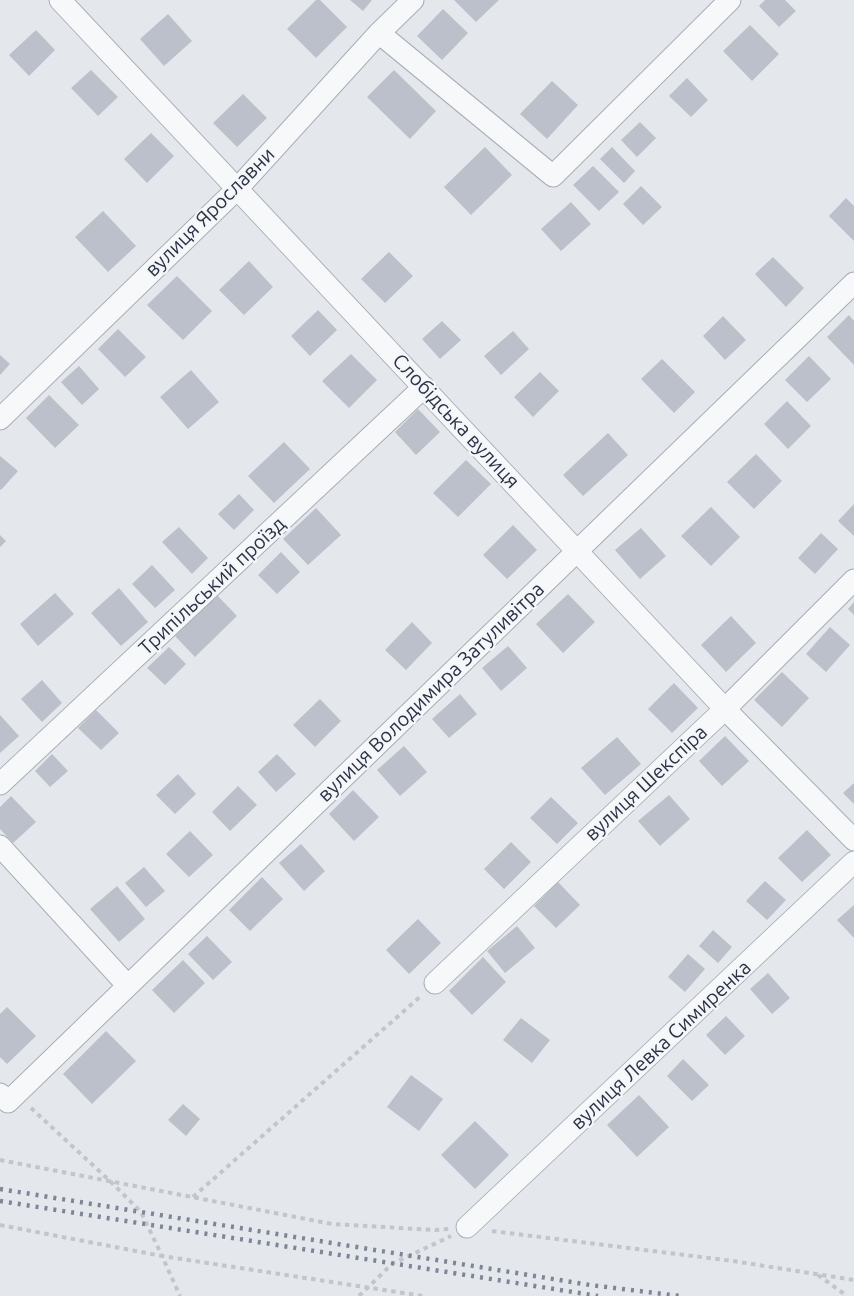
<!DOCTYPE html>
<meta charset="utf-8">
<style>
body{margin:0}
canvas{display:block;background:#e4e7ec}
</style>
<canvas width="854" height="1296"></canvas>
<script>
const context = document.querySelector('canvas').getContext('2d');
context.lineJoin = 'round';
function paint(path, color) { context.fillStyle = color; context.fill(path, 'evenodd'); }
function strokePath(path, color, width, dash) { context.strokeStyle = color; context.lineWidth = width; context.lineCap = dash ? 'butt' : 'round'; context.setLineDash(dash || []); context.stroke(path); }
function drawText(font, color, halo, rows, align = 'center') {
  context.font = font + ' Ubuntu,sans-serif'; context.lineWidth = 4.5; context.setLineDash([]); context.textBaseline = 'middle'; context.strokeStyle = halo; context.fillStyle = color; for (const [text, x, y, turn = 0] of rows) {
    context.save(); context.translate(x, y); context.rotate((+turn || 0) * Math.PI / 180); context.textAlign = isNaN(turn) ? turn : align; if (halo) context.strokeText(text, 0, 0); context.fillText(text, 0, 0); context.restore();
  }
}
const building = new Path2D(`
 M316,0h4l27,27 -31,31 -29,-29z
 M350,0h22l-9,11z
 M454,0h45l-23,22z
 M765,0h20l11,11 -17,16 -20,-21z
 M443,9l25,24 -26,27 -25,-24z
 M168,14l24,27 -28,25 -24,-27z
 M750,25l29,29 -27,27 -29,-30z
 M36,30l19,20 -26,26 -20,-21z
 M91,70l27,27 -20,19 -27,-28z
 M394,70l42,41 -26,28 -43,-42z
 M687,78l21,22 -17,17 -22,-21z
 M552,81l26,24 -31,34 -27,-25z
 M243,94l24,24 -30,29 -24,-24z
 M640,122l16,16 -19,19 -16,-17z
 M151,133l23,23 -27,27 -23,-24z
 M485,147l27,28 -41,40 -27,-28z
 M612,147l23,24 -11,12 -24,-24z
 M593,166l26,26 -20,19 -26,-26z
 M641,186l21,21 -19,18 -20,-21z
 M846,198l8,8v35l-25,-25z
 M571,202l20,22 -30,27 -20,-22z
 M103,211l33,35 -28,26 -33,-35z
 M389,252l24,24 -28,27 -24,-24z
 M773,257l31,31 -18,19 -31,-33z
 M249,261l24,26 -29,28 -25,-25z
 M177,276l35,35 -29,29 -36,-35z
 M318,310l19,20 -27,26 -19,-20z
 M849,315l5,6v44l-27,-28z
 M723,316l23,24 -21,20 -22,-24z
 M442,321l19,19 -21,19 -18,-20z
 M118,329l28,28 -21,20 -27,-28z
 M513,331l16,18 -28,26 -17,-19z
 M351,354l26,26 -28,28 -27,-27z
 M0,355l10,9 -10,11z
 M809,356l22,23 -24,23 -22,-22z
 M662,359l33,33 -21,21 -33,-34z
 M79,366l20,23 -17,16 -21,-23z
 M191,370l28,32 -31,27 -28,-32z
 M540,372l19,19 -26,26 -19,-20z
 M49,395l30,30 -24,23 -29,-30z
 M787,401l24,25 -23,23 -24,-25z
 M418,409l22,23 -24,23 -21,-23z
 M608,433l20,22 -45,41 -20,-21z
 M284,442l26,27 -36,34 -26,-27z
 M756,454l26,27 -28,28 -27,-27z
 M0,456l18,15 -17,19 -1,-1z
 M466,460l25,24 -33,33 -25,-24z
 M239,494l15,16 -20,20 -16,-16z
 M854,504v32l-16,-15z
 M711,507l29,30 -29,29 -30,-30z
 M316,508l25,27 -33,30 -25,-26z
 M513,525l24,25 -30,29 -24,-24z
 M179,527l29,31 -16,16 -30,-32z
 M641,528l25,28 -26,23 -25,-29z
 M821,533l17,16 -23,25 -17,-16z
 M0,535l6,6 -6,6z
 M281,552l19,20 -23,22 -19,-19z
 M152,565l23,25 -20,18 -23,-24z
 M119,588l29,34 -27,24 -30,-33z
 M55,593l19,21 -36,32 -18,-22z
 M568,594l27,28 -32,31 -27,-29z
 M217,595l20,21 -42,41 -20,-21z
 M854,602v13l-6,-6z
 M731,616l25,27 -30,29 -25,-27z
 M412,622l20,21 -26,27 -21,-20z
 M830,627l20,18 -24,27 -20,-18z
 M508,646l19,22 -26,23 -19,-23z
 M169,647l17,17 -21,21 -18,-17z
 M782,672l27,26 -27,29 -28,-27z
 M42,680l20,23 -20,19 -21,-23z
 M674,683l24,25 -26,25 -24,-24z
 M460,694l17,20 -28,24 -17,-19z
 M320,699l21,22 -26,26 -22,-22z
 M96,710l23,23 -18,17 -23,-22z
 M0,715l19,21 -19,17z
 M725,736l24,25 -27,25 -23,-25z
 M617,737l24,27 -36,31 -24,-27z
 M404,746l23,26 -27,24 -23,-26z
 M52,754l16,17 -18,16 -15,-16z
 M277,754l19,20 -20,18 -18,-20z
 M178,774l18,20 -21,20 -19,-19z
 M854,783v21l-11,-11z
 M238,786l19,19 -27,26 -18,-19z
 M353,790l26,27 -25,24 -25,-27z
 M669,795l21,24 -30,27 -22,-25z
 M11,796l25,26 -23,21 -13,-14v-22z
 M551,797l27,26 -21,21 -27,-26z
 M807,830l24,25 -29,27 -24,-24z
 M190,831l23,24 -24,22 -23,-23z
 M511,842l20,20 -27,27 -20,-20z
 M301,844l24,27 -21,20 -25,-28z
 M144,867l21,24 -19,16 -21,-24z
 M262,877l21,22 -33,32 -21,-21z
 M765,881l21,19 -19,20 -21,-19z
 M558,882l22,23 -24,23 -22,-22z
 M117,886l28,33 -26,23 -29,-33z
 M854,905v33l-17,-18z
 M418,919l23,24 -32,31 -23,-24z
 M517,926l18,22 -30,25 -18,-22z
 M713,930l19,17 -14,16 -19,-17z
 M207,936l25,26 -19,18 -25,-26z
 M688,954l17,15 -20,23 -17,-15z
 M483,957l23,25 -34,33 -23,-24z
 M183,960l22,23 -31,30 -22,-23z
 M768,973l22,25 -18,16 -22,-25z
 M7,1007l29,29 -29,28 -7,-7v-43z
 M726,1016l19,20 -20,19 -19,-20z
 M521,1018l29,22 -18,23 -29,-23z
 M106,1031l30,30 -44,43 -29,-30z
 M683,1059l26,26 -17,16 -25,-25z
 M411,1075l32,24 -24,32 -32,-24z
 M639,1095l30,32 -32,30 -30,-32z
 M183,1104l17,15 -14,17 -18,-16z
 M475,1121l34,34 -34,34 -34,-34z`);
const path = new Path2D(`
 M31,1108l79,73 31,31 21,44 261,40
 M0,1160l332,64 103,6 14,-1
 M193,1197l228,-201
 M0,1225l162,31 18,40
 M492,1231l241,30 121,19
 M818,1275l29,21
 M359,1296l33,-32 59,-28`);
const minor = new Path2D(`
 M60,0l665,709 129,131
 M379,33l174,143 177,-176
 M0,419l238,-231 141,-155 34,-33
 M0,784l424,-397
 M0,846l128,140
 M435,983l290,-274 129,-129
 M0,1094l8,8 846,-819
 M467,1227l387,-365`);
const rail = new Path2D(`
 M0,1189l590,96 90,11
 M0,1201l598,95`);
const streetNames = [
 ["вулиця Ярославни",210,212,-45],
 ["Слобідська вулиця",456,421,47],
 ["Трипільський проїзд",212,586,-43],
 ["вулиця Володимира Затуливітра",431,692,-44],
 ["вулиця Шекспіра",646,783,-43],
 ["вулиця Левка Симиренка",661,1045,-43]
];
paint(building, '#bbc0ca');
strokePath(minor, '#a9aeb7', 23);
strokePath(path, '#c2c5cb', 4, [4.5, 4.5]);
strokePath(minor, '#f7f8fa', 21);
strokePath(rail, '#7d8696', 4.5, [3, 6]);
drawText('20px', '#2b3445', '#f4f6f9', streetNames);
</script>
